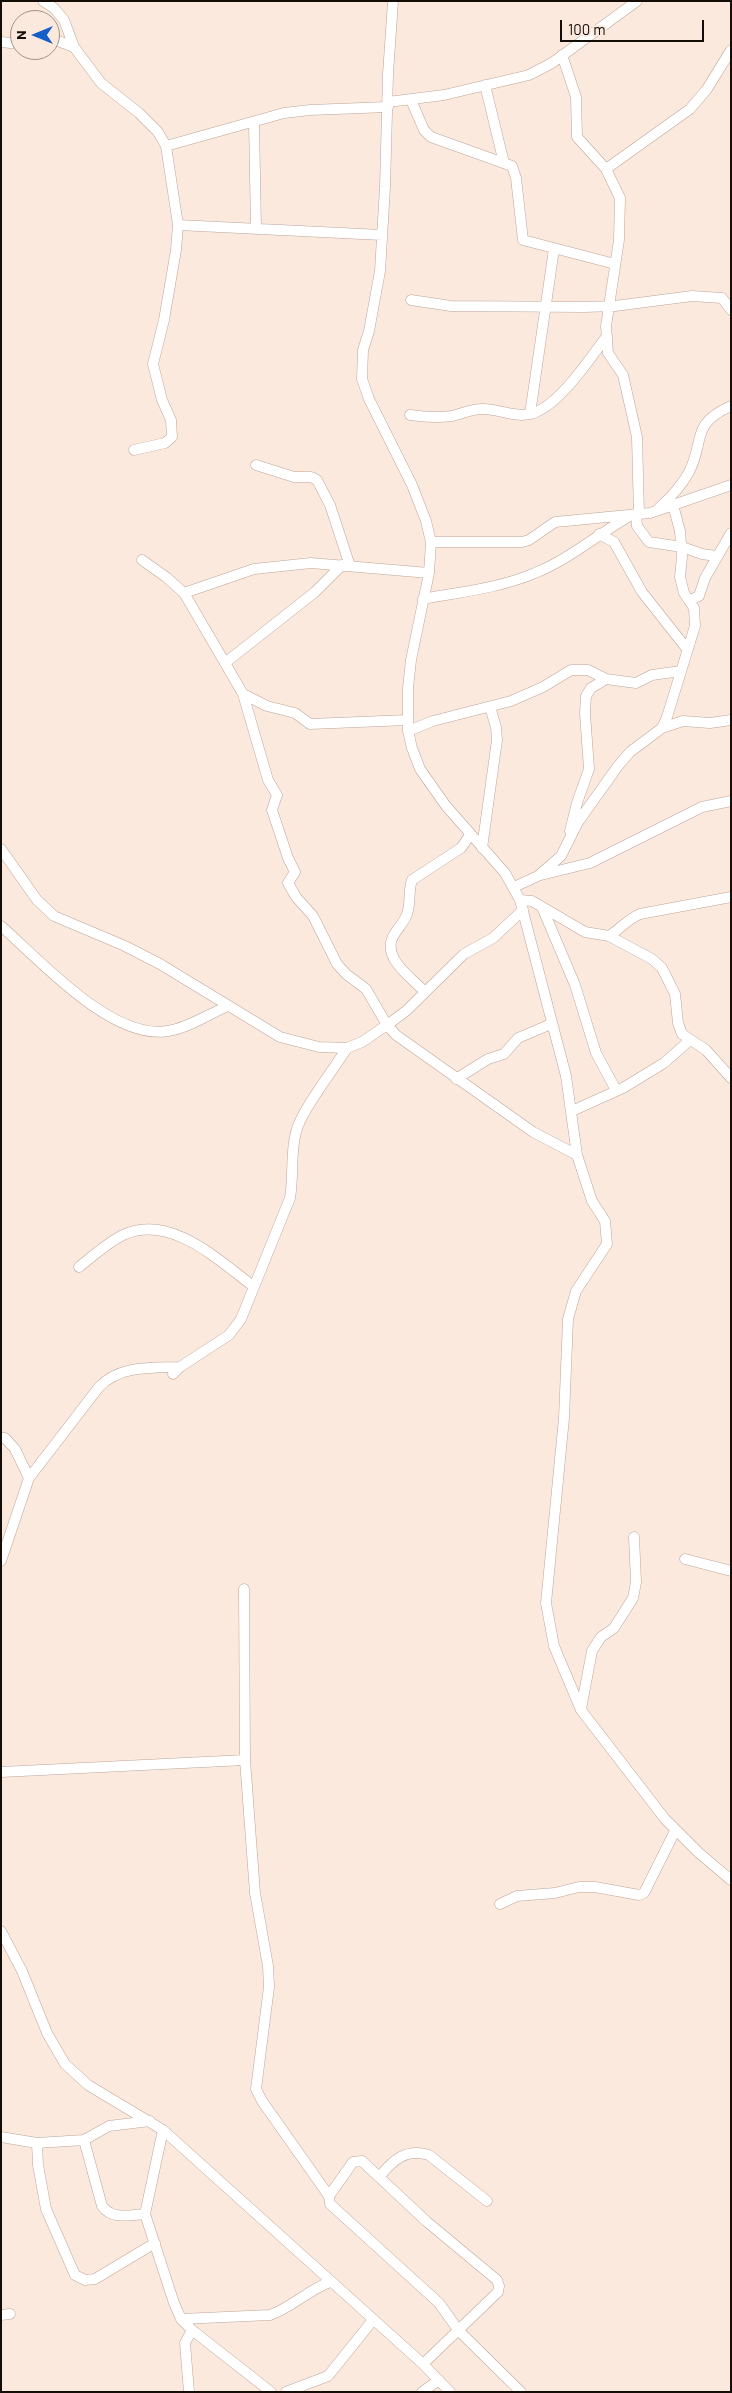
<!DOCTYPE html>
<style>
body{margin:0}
#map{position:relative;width:732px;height:2393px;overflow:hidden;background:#fce9dd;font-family:Barlow,sans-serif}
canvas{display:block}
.frame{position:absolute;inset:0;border:2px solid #140c07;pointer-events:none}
.north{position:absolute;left:10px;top:10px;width:50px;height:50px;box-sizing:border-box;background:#fce9dd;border:1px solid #9f9187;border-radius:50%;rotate:270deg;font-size:14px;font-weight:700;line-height:20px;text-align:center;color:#140c07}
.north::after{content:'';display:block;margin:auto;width:18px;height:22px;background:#155ec9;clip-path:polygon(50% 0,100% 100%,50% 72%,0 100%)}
.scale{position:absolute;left:560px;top:20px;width:144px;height:22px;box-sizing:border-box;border:2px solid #140c07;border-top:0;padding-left:6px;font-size:15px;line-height:18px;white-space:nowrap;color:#140c07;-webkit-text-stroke:4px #fce9dd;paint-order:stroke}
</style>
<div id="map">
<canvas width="732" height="2393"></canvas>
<div class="frame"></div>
<div class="north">N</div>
<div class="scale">100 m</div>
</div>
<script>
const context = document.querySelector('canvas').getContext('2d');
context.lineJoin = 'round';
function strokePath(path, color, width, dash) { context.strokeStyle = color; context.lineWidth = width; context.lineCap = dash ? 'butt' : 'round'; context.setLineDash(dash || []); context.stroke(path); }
const minor = new Path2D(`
 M43,1l11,7 10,12 10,27 27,36 38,30 19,19 8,14 12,79 -2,25 -12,70 -11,44 9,36 9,20 1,17 -7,6 -31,7
 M393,1l-5,73 -3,113 -5,84 -11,60 -6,19 -1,29 7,20 43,86 14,36 5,21 -2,31 -18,87 -3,28v43l4,17 8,21 26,37 59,67 15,27 46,176 11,79 15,46 13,20 2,23 -31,47 -8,28 -4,99 -18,185 8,43 27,64 84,109 34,34 32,27
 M50,38l24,9
 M1,42l19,2
 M562,55l14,42 1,40 29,32 14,29 -1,42 -13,86 2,27 15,22 14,62 2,77
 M485,85l19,78
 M411,100l13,30 7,7 81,29 4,12 7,62 92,24
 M388,102l56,-7 85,-20 23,-12 85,-62
 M254,122l2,107
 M166,146l118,-33 26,-3 78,-3
 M606,169l84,-60 17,-20 24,-39
 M178,225l204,10
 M411,300l40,6 133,1 31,-1 77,-10 30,2 9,12
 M530,414l24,-165
 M410,415c14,2 28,3 42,1 10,-2 19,-7 29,-7 16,-1 33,9 49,5 28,-6 60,-56 77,-78
 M256,465l38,12h17l6,3 13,25 20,61
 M659,508c11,-10 23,-23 30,-36 16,-31 1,-48 42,-66
 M636,515l1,11 12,16 33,5 20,7 14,2
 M599,534l15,8 28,50 45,57
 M431,542h91l7,-2 26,-18 95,-9 81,-28
 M142,560l24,17 18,16 41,70 18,31 25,86 9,15 -5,15 16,48 7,14 -7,11 8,14 17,19 24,48 9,10 20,15 21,36 9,10 137,97 44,23
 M184,593l70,-24 57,-6 118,10
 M423,599c37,-7 77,-11 112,-26 33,-13 62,-38 93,-56
 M690,600l9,-4 6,-18 26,-45
 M225,663l90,-71 27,-27
 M243,694l24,12 28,7 15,11 98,-4
 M662,728l21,-7 27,2 21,-3
 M408,731l25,-10 78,-20 32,-14 28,-17h17l18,9
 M570,831l7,-28 12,-34 -4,-56 1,-17 5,-8 15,-9 30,4 16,-8 29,-4
 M482,848l15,-108 -1,-13 -6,-20
 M1,849l36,51 17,16 71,30 35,18 120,73 39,10 28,1 15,-6 25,-17 19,-14 58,-57 29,-16 30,-28
 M541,875l49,-12 112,-56 29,-6
 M514,887l24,-11 23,-20 17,-34 40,-56 12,-14 32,-24 5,-11 28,-91 -1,-18 -10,-15 -4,-16 2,-20 -2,-26 -7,-26
 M520,900l12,1 53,31 24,4 43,23 10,9 13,26 3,29 4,11 24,16 25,28
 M542,907l33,78 21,68 20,37
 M1,926c39,34 111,115 167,105 20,-3 41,-17 60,-25
 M609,936c11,-7 19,-17 31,-22l91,-17
 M425,992c-12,-13 -38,-30 -34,-50 2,-10 13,-18 16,-28 4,-11 1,-23 5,-34l49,-32 9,-13
 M456,1079l32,-20 16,-5 14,-16 33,-14
 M572,1111l51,-23 41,-25 26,-23
 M79,1267c14,-11 28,-24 44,-32 47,-22 95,25 130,51
 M173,1374l7,-7 49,-32 12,-16 49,-121c4,-22 0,-44 6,-66 5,-21 38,-63 51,-84
 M1,1438h4l10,11 14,29
 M685,1559l46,12
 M1,1561l28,-83 70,-91c21,-22 53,-19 81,-20
 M244,1589l1,171 10,133 13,73 1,21 -13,102 6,12 67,95
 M581,1709l11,-58 9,-14 13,-9 19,-30 3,-16 -2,-45
 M1,1772l244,-12
 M500,1904l17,-8 38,-3 24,-6h16l44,8 5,-2 31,-62
 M1,1931l21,40 25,62 18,31 23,21 75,45 260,234 27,28
 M163,2130l-18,84 29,89 7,16 11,11 79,62
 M1,2137l36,6 47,-3 25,-14 41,-5
 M84,2140l18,66c10,14 28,9 43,8
 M37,2143l1,22 8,44 29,66 10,5 10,-1 60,-36
 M380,2176c13,-16 26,-28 49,-21l58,46
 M1,2315l9,-1
 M181,2319l89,-4c21,-7 38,-25 60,-33
 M423,2364l75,-72 1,-6 -2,-6 -71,-59 -64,-60 -9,1 -24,34 1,8 109,99 20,28 62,61
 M189,2392l-4,-49 7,-13
 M286,2392l42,-16 45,-56
 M422,2392l17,-12`);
strokePath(minor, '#bca598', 11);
strokePath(minor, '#fff', 10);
</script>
